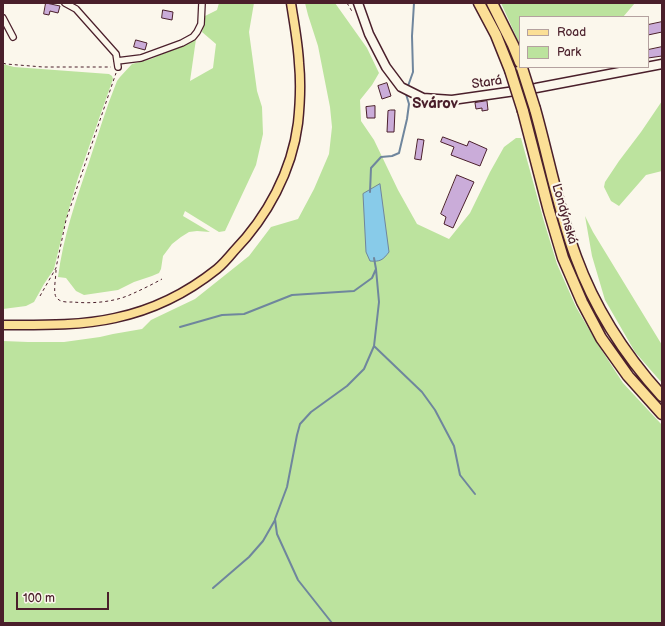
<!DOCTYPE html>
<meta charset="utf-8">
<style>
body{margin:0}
#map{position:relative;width:665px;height:626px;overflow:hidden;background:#fbf7ec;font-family:"Balsamiq Sans",sans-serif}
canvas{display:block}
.frame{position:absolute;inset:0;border:4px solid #4a1f2b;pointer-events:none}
.legend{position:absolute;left:519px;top:16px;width:130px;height:52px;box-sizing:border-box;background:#fbf7ec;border:1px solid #b4a19f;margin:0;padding:5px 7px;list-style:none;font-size:12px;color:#4a1f2b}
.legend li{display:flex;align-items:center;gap:8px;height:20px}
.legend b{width:20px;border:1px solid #b4a19f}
.scale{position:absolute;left:16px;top:592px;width:93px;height:18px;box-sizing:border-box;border:2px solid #4a1f2b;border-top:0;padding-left:5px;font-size:12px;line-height:14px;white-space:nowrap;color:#4a1f2b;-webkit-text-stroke:3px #fbf7ec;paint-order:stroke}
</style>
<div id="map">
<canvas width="665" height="626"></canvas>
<div class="frame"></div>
<ul class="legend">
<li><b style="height:5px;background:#fbdf96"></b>Road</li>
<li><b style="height:11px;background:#bce39e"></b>Park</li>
</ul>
<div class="scale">100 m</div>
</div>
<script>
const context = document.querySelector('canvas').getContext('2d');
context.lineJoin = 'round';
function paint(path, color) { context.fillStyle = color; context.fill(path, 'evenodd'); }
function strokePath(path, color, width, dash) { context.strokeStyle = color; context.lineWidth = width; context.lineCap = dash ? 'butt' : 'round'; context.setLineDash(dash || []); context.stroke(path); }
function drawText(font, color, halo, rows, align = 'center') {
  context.font = font + ' "Balsamiq Sans",sans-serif'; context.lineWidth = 4; context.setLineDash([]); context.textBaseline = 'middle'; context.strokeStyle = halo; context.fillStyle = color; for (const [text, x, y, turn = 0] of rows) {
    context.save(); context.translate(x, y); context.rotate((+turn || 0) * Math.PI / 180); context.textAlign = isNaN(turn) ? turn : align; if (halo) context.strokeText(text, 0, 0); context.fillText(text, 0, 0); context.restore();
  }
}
const green = new Path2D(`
 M219,3h35l-5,29 8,59 5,16 1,27 -7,31 -31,66 -6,1 -34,-21 -2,5 27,16 -13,-1 -8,1 -8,5 -9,7 -9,12 -2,13 -2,4 -7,3 -18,6 -16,8 -34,5 -8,-4 -10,-13 -8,-1c5,-40 18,-77 31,-115 9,-27 17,-54 28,-81l3,-4 12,-13 19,-5 45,-20 -6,42 23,-13 3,-24 -14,-12 3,-16 12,-6z
 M305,3h30l32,45 12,25 -7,12 -12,15 1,21 13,19 24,50 19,34 32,15 21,-26 20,-41 14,-25 12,-9h5l22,80 14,46 19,43 21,36 26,40 39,42v198h-659v-282l25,1h36l36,-5 13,-3 29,-5 9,-9 23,-11 21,-10 54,-43 22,-29 27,-8 16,-30 15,-35 3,-27 -2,-20 -12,-61 -10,-31z
 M501,3h134l-12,14h-103v28z
 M3,64l11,3 95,7 3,2 1,3 -35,99 -12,41 -12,50 -10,15 -10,18 -8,4 -23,3z
 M662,101v70l-16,4 -27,31 -8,-5 -7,-14 1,-5 14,-21 22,-29z
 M585,216l8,16 69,113v38l-27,-31 -30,-52 -13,-44z`);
const water = new Path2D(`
 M380,184l9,68c-6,8 -9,10 -19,9l-4,-9 -3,-58z`);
const stream = new Path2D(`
 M408,86l5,-14 -1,-36 2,-33
 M370,192l1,-24 10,-11 11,-1 7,-3 8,-34 2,-15 -3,-10
 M180,327l42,-12 22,-1 48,-19 62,-4 18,-13 4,-9
 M374,346l48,46 13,18 19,36 6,29 15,19
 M213,588l36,-31 14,-16 12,-21
 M332,623l-34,-43 -21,-46 -2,-15 12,-32 10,-52 3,-11 11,-12 36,-26 17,-17 10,-23 5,-44 -3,-33 -2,-11`);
const building = new Path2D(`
 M46,3l14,3 -2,7 -8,-2 -1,4 -5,-1z
 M163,10l10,2 -1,8 -10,-2z
 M662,22v10l-14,3v-10z
 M136,40l11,3 -2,7 -11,-3z
 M662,47v9l-14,2v-8z
 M387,83l4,13 -9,3 -4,-13z
 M487,101l1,9 -6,1v-3l-6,1 -1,-6z
 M375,106v12h-8l-1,-11z
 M391,110h4l-1,22h-7l1,-21z
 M443,137l24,9 2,-5 18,8 -7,17 -29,-11 3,-8 -13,-5z
 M418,139l6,1 -3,20 -6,-1z
 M457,175l17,7 -21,46 -9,-4 2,-7 -5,-3z`);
const path = new Path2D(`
 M347,3l6,10
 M3,63l3,1 37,3h68
 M56,270c0,7 -3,22 0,27 4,6 12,5 17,5 20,2 43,0 61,-9 9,-4 19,-9 28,-14
 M40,296l16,-28 10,-48 50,-147`);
const street = new Path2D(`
 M65,3l11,6 40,45 2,13
 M3,18l10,19
 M117,61l24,-3 41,-15 11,-6 4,-5 4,-8 1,-21`);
const secondary = new Path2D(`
 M358,3l11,31 17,33 15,20 22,11 29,2 84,-12 126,-24`);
const primary = new Path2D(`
 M3,325c35,0 77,1 112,-7 38,-8 72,-25 102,-49 6,-5 12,-12 17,-18 33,-34 58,-80 64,-128 2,-19 3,-40 1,-60 -1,-20 -5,-40 -8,-60`);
const highway = new Path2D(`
 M479,3l17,32 14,35
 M492,3l21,42 7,17
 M535,109c14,50 23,100 41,148 19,52 49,98 86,139
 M523,111l26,100 14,47 19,44 19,36 27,38 34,38`);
const highwayBridge = new Path2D(`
 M522,68l13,41
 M510,70l13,41`);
const streetNames = [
 ["Stará",487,83,-8],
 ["Londýnská",564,214,74]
];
const quarterNames = [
 ["Svárov",435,104]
];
paint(green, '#bce39e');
paint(water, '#88cbe9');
strokePath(water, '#6f869d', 1);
strokePath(stream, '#6f869d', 2);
paint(building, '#caacd9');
strokePath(building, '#4a1f2b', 1);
strokePath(street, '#4a1f2b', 8);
strokePath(secondary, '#4a1f2b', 11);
strokePath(primary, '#4a1f2b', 11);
strokePath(highway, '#4a1f2b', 13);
strokePath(path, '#4a1f2b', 1, [3, 3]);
strokePath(street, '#fbf7ec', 5.5);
strokePath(secondary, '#fbf7ec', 8);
strokePath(primary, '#fbdf96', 8);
strokePath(highway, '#fbdf96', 10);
strokePath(highwayBridge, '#4a1f2b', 13, []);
strokePath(highwayBridge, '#fbdf96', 10);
drawText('13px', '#4a1f2b', '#fbf7ec', streetNames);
drawText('bold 15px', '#4a1f2b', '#fbf7ec', quarterNames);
</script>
